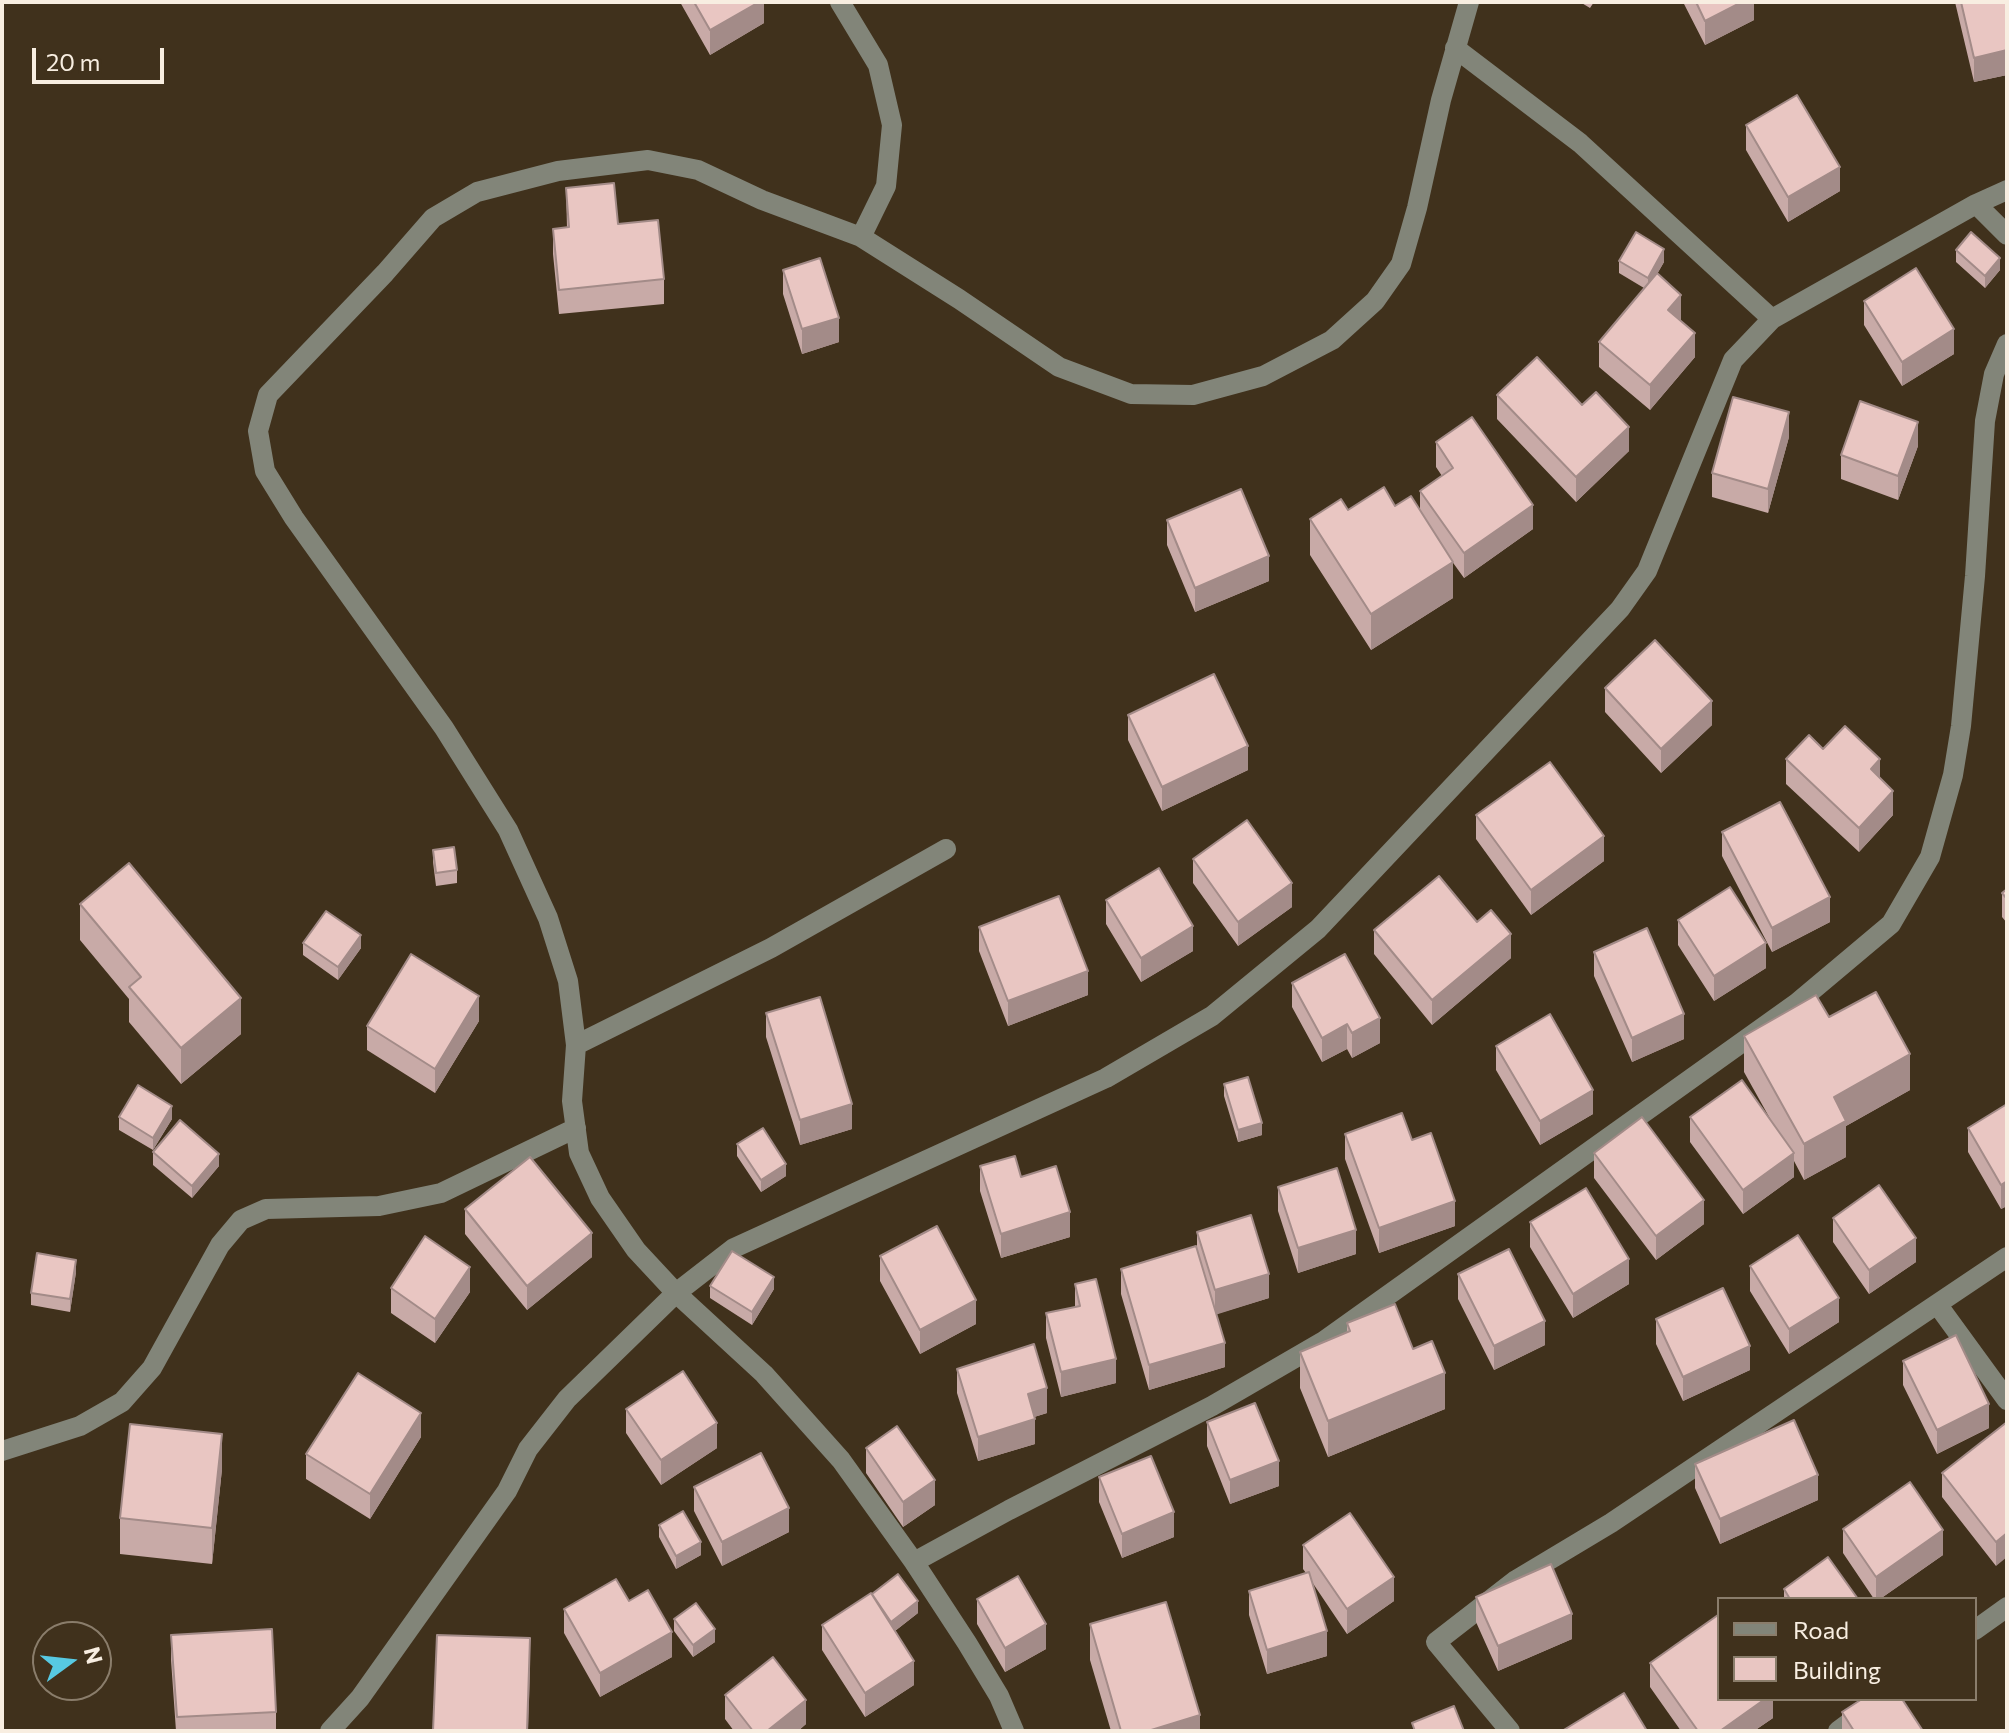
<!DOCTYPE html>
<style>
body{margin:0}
#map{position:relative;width:2009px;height:1733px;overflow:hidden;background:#40311c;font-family:Commissioner,sans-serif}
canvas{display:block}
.frame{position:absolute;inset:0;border:4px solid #f8eee1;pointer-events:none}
.legend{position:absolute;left:1717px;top:1597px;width:260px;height:104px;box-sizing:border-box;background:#40311c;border:2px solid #8a7d6b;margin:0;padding:10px 14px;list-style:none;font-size:24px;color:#f8eee1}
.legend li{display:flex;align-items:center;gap:16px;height:40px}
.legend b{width:40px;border:2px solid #8a7d6b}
.north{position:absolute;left:32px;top:1621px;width:80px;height:80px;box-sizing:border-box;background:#40311c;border:2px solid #8a7d6b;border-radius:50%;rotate:75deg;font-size:22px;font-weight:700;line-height:32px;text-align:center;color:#f8eee1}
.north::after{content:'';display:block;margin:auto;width:28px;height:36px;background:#57c9e2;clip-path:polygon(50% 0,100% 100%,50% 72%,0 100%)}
.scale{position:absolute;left:32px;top:48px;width:132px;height:36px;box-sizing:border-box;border:4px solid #f8eee1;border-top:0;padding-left:10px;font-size:24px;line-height:28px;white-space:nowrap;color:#f8eee1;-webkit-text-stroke:6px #40311c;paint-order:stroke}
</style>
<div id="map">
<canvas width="2009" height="1733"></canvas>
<div class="frame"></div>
<ul class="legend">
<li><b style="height:10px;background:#828579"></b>Road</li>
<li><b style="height:22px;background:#e9c6c2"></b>Building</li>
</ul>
<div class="north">N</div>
<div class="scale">20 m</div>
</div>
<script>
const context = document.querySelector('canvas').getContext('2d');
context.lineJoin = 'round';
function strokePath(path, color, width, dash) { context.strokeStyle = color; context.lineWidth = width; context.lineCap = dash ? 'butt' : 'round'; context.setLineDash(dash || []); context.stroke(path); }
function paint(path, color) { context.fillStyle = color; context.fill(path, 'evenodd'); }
const minor = new Path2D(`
 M840,2l38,63 14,60 -6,61 -25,51
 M1455,48l125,95 192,176
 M1976,204l31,31
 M576,1045l195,-97 175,-99
 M1937,1304l70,96
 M2,1451l78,-25 42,-24 30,-34 68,-123 21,-25 25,-11 113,-3 62,-13 135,-65
 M914,1562l95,-52 203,-104 112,-65 473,-338 94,-79 39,-67 23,-82 8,-49 14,-150 10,-155 9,-47 13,-30
 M1975,1630l32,-23
 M330,1731l30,-33 147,-207 21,-42 39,-50 109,-106 58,-45 372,-170 106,-62 106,-87 302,-320 27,-38 86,-211 39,-41 204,-115 31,-14
 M1014,1731l-15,-35 -32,-53 -53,-81 -73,-102 -77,-86 -88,-81 -40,-43 -36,-52 -21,-45 -7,-52 4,-56 -8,-64 -20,-63 -40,-88 -64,-102 -150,-210 -29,-47 -7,-40 10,-36 117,-122 48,-55 44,-26 81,-21 90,-11 50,10 64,30 99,37 98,62 100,68 72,27 62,1 70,-19 69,-36 43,-39 26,-37 16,-56 24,-108 28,-98
 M1510,1731l-74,-89 80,-62 95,-57 396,-266
 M1838,1731l43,-32`);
const wall = new Path2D(`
 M680,2h84v21l-54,32z
 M1580,2h14l-4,6z
 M1683,2h71v18l-49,25z
 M1955,2h52v73l-33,7z
 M1746,125l94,66 -52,31 -42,-72z
 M566,188l98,91v25l-105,10 -6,-60v-25l14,-1z
 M1956,250l44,20 -15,18 -29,-26z
 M1619,261l45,1 -7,12 24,45 -1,2 15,36 -45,53 -51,-43v-25l45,-54 -25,-15z
 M783,270l56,72 -37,12 -19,-60z
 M1864,301l90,53 -52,32 -38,-61z
 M1497,395l85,10 47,46 -53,51 -79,-83z
 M1789,437l-21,76 -56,-16v-24z
 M1436,442l97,87 -69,49 -13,-18 2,38 -82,52 -61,-95v-36l38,-9 47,-4 25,5v-20l22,-15 -6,-9z
 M1918,446l-20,54 -57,-21v-24z
 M1167,520l102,61 -74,31 -28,-67z
 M1605,688l107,37 -51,48 -56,-61z
 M1128,715l120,55 -86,41 -34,-71z
 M1823,749l57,29 13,37 -34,37 -73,-68v-25z
 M1476,815l128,46 -73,54 -55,-76z
 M1722,832l108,90 -58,30 -50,-96z
 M433,850l24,20v13l-21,3 -3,-24z
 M1193,859l99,48 -54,39 -45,-63z
 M2007,889v34l-5,-6v-24z
 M1106,900l87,51 -52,31 -35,-58z
 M80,904l161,130 -60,50 -52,-62v-23l-49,-59z
 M1678,920l88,48 -52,33 -36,-56z
 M1477,922l34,36 -79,67 -58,-71v-24z
 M979,927l109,68 -80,31 -29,-75z
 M303,943l58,5 -23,32 -35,-25z
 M1594,952l90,87 -52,23 -38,-86z
 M1292,983l88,60 -28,15 -5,-9 -25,13 -30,-55z
 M766,1013l86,116 -52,16 -34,-108z
 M1829,1017l81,73 -64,36v31l-42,23 -10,-19v16l-51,37 -53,-72v-25l83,7 -29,-52v-36z
 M479,1021l-44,72 -68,-43v-24z
 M1496,1046l97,68 -53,31 -44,-75z
 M1224,1084l38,51 -24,7 -14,-46z
 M2007,1104v102l-6,3 -33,-57v-24z
 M119,1117l53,2 -19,31 -34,-20z
 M1345,1134l110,92 -76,27 -34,-94z
 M737,1144l49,32 -25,16 -24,-36z
 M153,1152l66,14 -27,32 -39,-33z
 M1594,1153l110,71 -48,36 -62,-82z
 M980,1166l41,11 49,60 -69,21 -21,-67z
 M1278,1187l78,67 -58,19 -20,-62z
 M465,1209l127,48 -65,53 -62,-76z
 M1833,1218l83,44 -47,32 -36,-52z
 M1530,1222l99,62 -56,34 -43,-71z
 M1197,1232l72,66 -53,16 9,53 -76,23 -28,-96v-25l76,-20z
 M880,1256l96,68 -56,30 -40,-73z
 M1750,1266l89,56 -50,32 -39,-63z
 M76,1272l-6,40 -39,-7v-12z
 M1458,1274l87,71 -51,25 -36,-71z
 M1075,1284l41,99 -55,14 -15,-59v-25l29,-6z
 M710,1286l64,3 -22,36 -42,-27z
 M391,1288l79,4 -35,51 -44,-30z
 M1656,1319l94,51 -67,31 -27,-57z
 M1347,1323l66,26 32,60 -117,48 -28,-69v-36l47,-19z
 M1903,1361l86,67 -52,26 -34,-69z
 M957,1369l90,44 -13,4 1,27 -57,17 -21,-68z
 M626,1409l91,39 -56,37 -35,-52z
 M1207,1422l72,64 -49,18 -23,-58z
 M2007,1422l-11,144 -54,-69v-24z
 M421,1437l-51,82 -64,-40v-25z
 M866,1448l69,57 -32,22 -37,-54z
 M1695,1464l123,36 -98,44 -25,-56z
 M222,1469l-10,95 -92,-10v-36z
 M1099,1477l75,60 -52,21 -23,-56z
 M694,1487l95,45 -67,34 -28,-55z
 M659,1525l42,30 -25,14 -17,-32z
 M1843,1529l100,26 -63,44h-6l-31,-46z
 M1303,1545l91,56 -47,33 -35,-52 15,74 -60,18 -18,-59v-24l57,-18 -3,-4z
 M1784,1589l74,10h-74z
 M1476,1597l96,42 -74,32 -22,-49z
 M977,1599l69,50 -41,23 -28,-48z
 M629,1601l43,56 -72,40 -36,-64v-24z
 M918,1613l-23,18 19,54 -49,32 -43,-67v-25z
 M674,1619l41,23 -22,15 -19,-26z
 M1090,1624l110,107h-89l-21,-71z
 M171,1635l105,77v19h-100l-5,-71z
 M1650,1663l123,36v19l-19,13h-73l-31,-44z
 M725,1695l81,29 -8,7h-64l-9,-12z
 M1842,1712l81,19h-81z`);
const shadedWall = new Path2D(`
 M759,2h5v21l-54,32v-25z
 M1742,2h12v18l-49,25v-24z
 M2007,50v25l-33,7v-24z
 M1840,167v24l-52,31v-25z
 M1664,249v13l-16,28v-12z
 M2000,258v12l-15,18v-12z
 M1681,295v24l-13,16v-25z
 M839,318v24l-37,12v-25z
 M1954,329v25l-52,32v-24z
 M1695,333v24l-45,53v-25z
 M1789,412v25l-21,76v-24z
 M1918,422v24l-20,54v-24z
 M1629,427v24l-53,51v-25z
 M1533,505v24l-69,49v-25z
 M1269,556v25l-74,31v-24z
 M1453,562v36l-82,52v-36z
 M1712,701v24l-51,48v-24z
 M1248,746v24l-86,41v-24z
 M1880,759v24l-9,-14z
 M1893,791v24l-34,37v-24z
 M1604,836v25l-73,54v-25z
 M1292,883v24l-54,39v-24z
 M1830,897v25l-58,30v-24z
 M1193,926v25l-52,31v-24z
 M1511,934v24l-79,67v-25z
 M361,935v13l-23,32v-13z
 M1766,943v25l-52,33v-25z
 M1088,971v24l-80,31v-25z
 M479,996v25l-44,72v-24z
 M241,998v36l-60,50v-36z
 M1684,1014v25l-52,23v-24z
 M1380,1018v25l-28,15v-25z
 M1347,1024v25l-25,13v-24z
 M1910,1054v36l-64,36v31l-42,23v-36l30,-47z
 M1593,1090v24l-53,31v-24z
 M852,1104v25l-52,16v-25z
 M172,1106v13l-19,31v-12z
 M1262,1123v12l-24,7v-12z
 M1794,1153v24l-51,37v-24z
 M219,1154v12l-27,32v-12z
 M786,1164v12l-25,16v-12z
 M2007,1181v25l-6,3v-24z
 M1704,1200v24l-48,36v-24z
 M1455,1201v25l-76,27v-25z
 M1070,1212v25l-69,21v-24z
 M1356,1230v24l-58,19v-25z
 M592,1233v24l-65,53v-24z
 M1916,1238v24l-47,32v-24z
 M1629,1259v25l-56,34v-24z
 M76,1260v12l-6,40v-13z
 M470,1267v25l-35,51v-24z
 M1269,1274v24l-54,17v-25z
 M774,1277v12l-22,36v-13z
 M1839,1298v24l-50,32v-25z
 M976,1300v24l-56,30v-24z
 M1545,1321v24l-51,25v-24z
 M1225,1343v24l-76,23v-25z
 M1750,1346v24l-67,31v-24z
 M1116,1359v24l-55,14v-25z
 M1445,1373v36l-117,48v-36z
 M1047,1388v25l-19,6v-25z
 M1989,1404v24l-52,26v-24z
 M421,1413v24l-51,82v-25z
 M1035,1419v25l-57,17v-24z
 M717,1423v25l-56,37v-25z
 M222,1434v35l-10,95v-36z
 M1279,1461v25l-49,18v-24z
 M1818,1475v25l-98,44v-25z
 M935,1480v25l-32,22v-25z
 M789,1508v24l-67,34v-24z
 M1174,1512v25l-52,21v-24z
 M1943,1530v25l-63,44h-4v-22z
 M2007,1533v24l-11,9v-24z
 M701,1542v13l-25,14v-13z
 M1394,1577v24l-47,33v-25z
 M918,1601v12l-27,21v-12z
 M1572,1614v25l-74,32v-25z
 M1046,1624v25l-41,23v-24z
 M715,1629v13l-22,15v-12z
 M1327,1631v25l-60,18v-24z
 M672,1632v25l-72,40v-24z
 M530,1638v35l-2,58h-1z
 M914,1661v24l-49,32v-24z
 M1765,1699h8v19l-19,13h-34z
 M806,1700v24l-8,7h-31z
 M1200,1715v16h-52z`);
const building = new Path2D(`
 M694,2h65l-49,28z
 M1696,2h46l-37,19z
 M1961,2h46v48l-33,8z
 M1797,95l43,72 -52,30 -42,-72z
 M614,183l4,41 40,-4 6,59 -105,11 -6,-61 16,-2 -3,-39z
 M1636,232l28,17 -16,29 -29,-17z
 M1971,232l29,26 -15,18 -29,-26z
 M820,258l19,60 -37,11 -19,-59z
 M1916,268l38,61 -52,33 -38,-61z
 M1657,273l24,22 -13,15 27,23 -45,52 -51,-43z
 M1537,357l45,48 14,-13 33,35 -53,50 -79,-82z
 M1733,397l56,15 -21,77 -56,-16z
 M1860,401l58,21 -20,54 -57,-21z
 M1472,417l61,88 -69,48 -44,-62 33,-23 -17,-26z
 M1384,487l11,19 16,-10 42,66 -82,52 -61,-95 31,-20 7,11z
 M1241,489l28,67 -74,32 -28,-68z
 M1655,640l57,61 -51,48 -56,-61z
 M1214,674l34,72 -86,41 -34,-72z
 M1845,726l35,33 -9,10 22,22 -34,37 -73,-69 23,-24 14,14z
 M1550,762l54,74 -73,54 -55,-75z
 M1780,802l50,95 -58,31 -50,-96z
 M1247,820l45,63 -54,39 -45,-63z
 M454,847l3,23 -21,3 -3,-23z
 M129,863l112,135 -60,50 -52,-61 12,-10 -61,-73z
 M1159,868l34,58 -52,32 -35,-58z
 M1439,876l38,46 14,-12 20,24 -79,66 -58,-70z
 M1730,887l36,56 -52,33 -36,-56z
 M2007,889v10l-5,-6z
 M1059,896l29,75 -80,30 -29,-74z
 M326,911l35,24 -23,32 -35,-24z
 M1647,928l37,86 -52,24 -38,-86z
 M411,954l68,42 -44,73 -68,-43z
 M1345,954l35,64 -28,15 -5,-9 -25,14 -30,-55z
 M1876,992l34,62 -76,43 12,24 -42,23 -60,-108 72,-41 13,22z
 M820,997l32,107 -52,16 -34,-107z
 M1550,1014l43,76 -53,31 -44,-75z
 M1248,1077l14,46 -24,7 -14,-46z
 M1742,1080l52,73 -51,37 -53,-73z
 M138,1085l34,21 -19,32 -34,-21z
 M2007,1104v77l-6,4 -33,-57z
 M1402,1113l10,27 19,-7 24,68 -76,27 -34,-94z
 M1642,1117l62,83 -48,36 -62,-83z
 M180,1120l39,34 -27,32 -39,-34z
 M763,1128l23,36 -25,16 -24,-36z
 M1015,1156l6,21 35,-11 14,46 -69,22 -21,-68z
 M530,1157l62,76 -65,53 -62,-77z
 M1337,1168l19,62 -58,18 -20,-61z
 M1879,1185l37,53 -47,32 -36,-52z
 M1586,1188l43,71 -56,35 -43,-72z
 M1251,1215l18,59 -54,16 -18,-58z
 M937,1226l39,74 -56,30 -40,-74z
 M1798,1235l41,63 -50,31 -39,-63z
 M425,1236l45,31 -35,52 -44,-31z
 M1196,1246l29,97 -76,22 -28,-96z
 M1509,1249l36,72 -51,25 -36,-72z
 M732,1251l42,26 -22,35 -42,-26z
 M37,1253l39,7 -6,39 -39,-6z
 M1096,1279l20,80 -55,13 -15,-59 34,-7 -5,-22z
 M1723,1288l27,58 -67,31 -27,-58z
 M1395,1304l18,45 19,-8 13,32 -117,48 -28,-69 50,-21 -3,-8z
 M1956,1335l33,69 -52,26 -34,-69z
 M1034,1344l13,44 -19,6 7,25 -57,18 -21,-68z
 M683,1371l34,52 -56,37 -35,-51z
 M358,1373l63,40 -51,81 -64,-40z
 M1255,1403l24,58 -49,19 -23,-58z
 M1794,1420l24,55 -98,44 -25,-55z
 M2007,1422v111l-11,9 -54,-69z
 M130,1424l92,10 -10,94 -92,-10z
 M897,1426l38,54 -32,22 -37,-54z
 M761,1453l28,55 -67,34 -28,-55z
 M1151,1456l23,56 -52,22 -23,-57z
 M1910,1482l33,48 -67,47 -33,-48z
 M683,1511l18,31 -25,14 -17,-31z
 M1350,1513l44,64 -47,32 -44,-64z
 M1828,1557l30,42h-68l-6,-10z
 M1551,1564l21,50 -74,32 -22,-49z
 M1309,1572l18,59 -60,19 -18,-59z
 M898,1574l20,27 -27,21 -19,-28z
 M1018,1576l28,48 -41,24 -28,-49z
 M616,1579l13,22 19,-11 24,42 -72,41 -36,-64z
 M871,1593l43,68 -49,32 -43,-68z
 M1166,1602l34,113 -52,16h-27l-31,-107z
 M696,1603l19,26 -22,16 -19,-26z
 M1718,1615l1,84h46l-45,32h-22l-48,-68z
 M272,1629l4,83 -99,5 -6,-82z
 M437,1635l93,3 -3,93h-94z
 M773,1657l33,43 -39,31h-14l-28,-36z
 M1624,1693l23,38h-85z
 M1862,1699h40l21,32h-69l-12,-19z
 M1454,1706l10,25h-49l-3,-8z`);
strokePath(minor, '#828579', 20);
paint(wall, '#c8aaa7');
paint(shadedWall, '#a38b88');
paint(building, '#e9c6c2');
strokePath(building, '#a38b88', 2);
</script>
